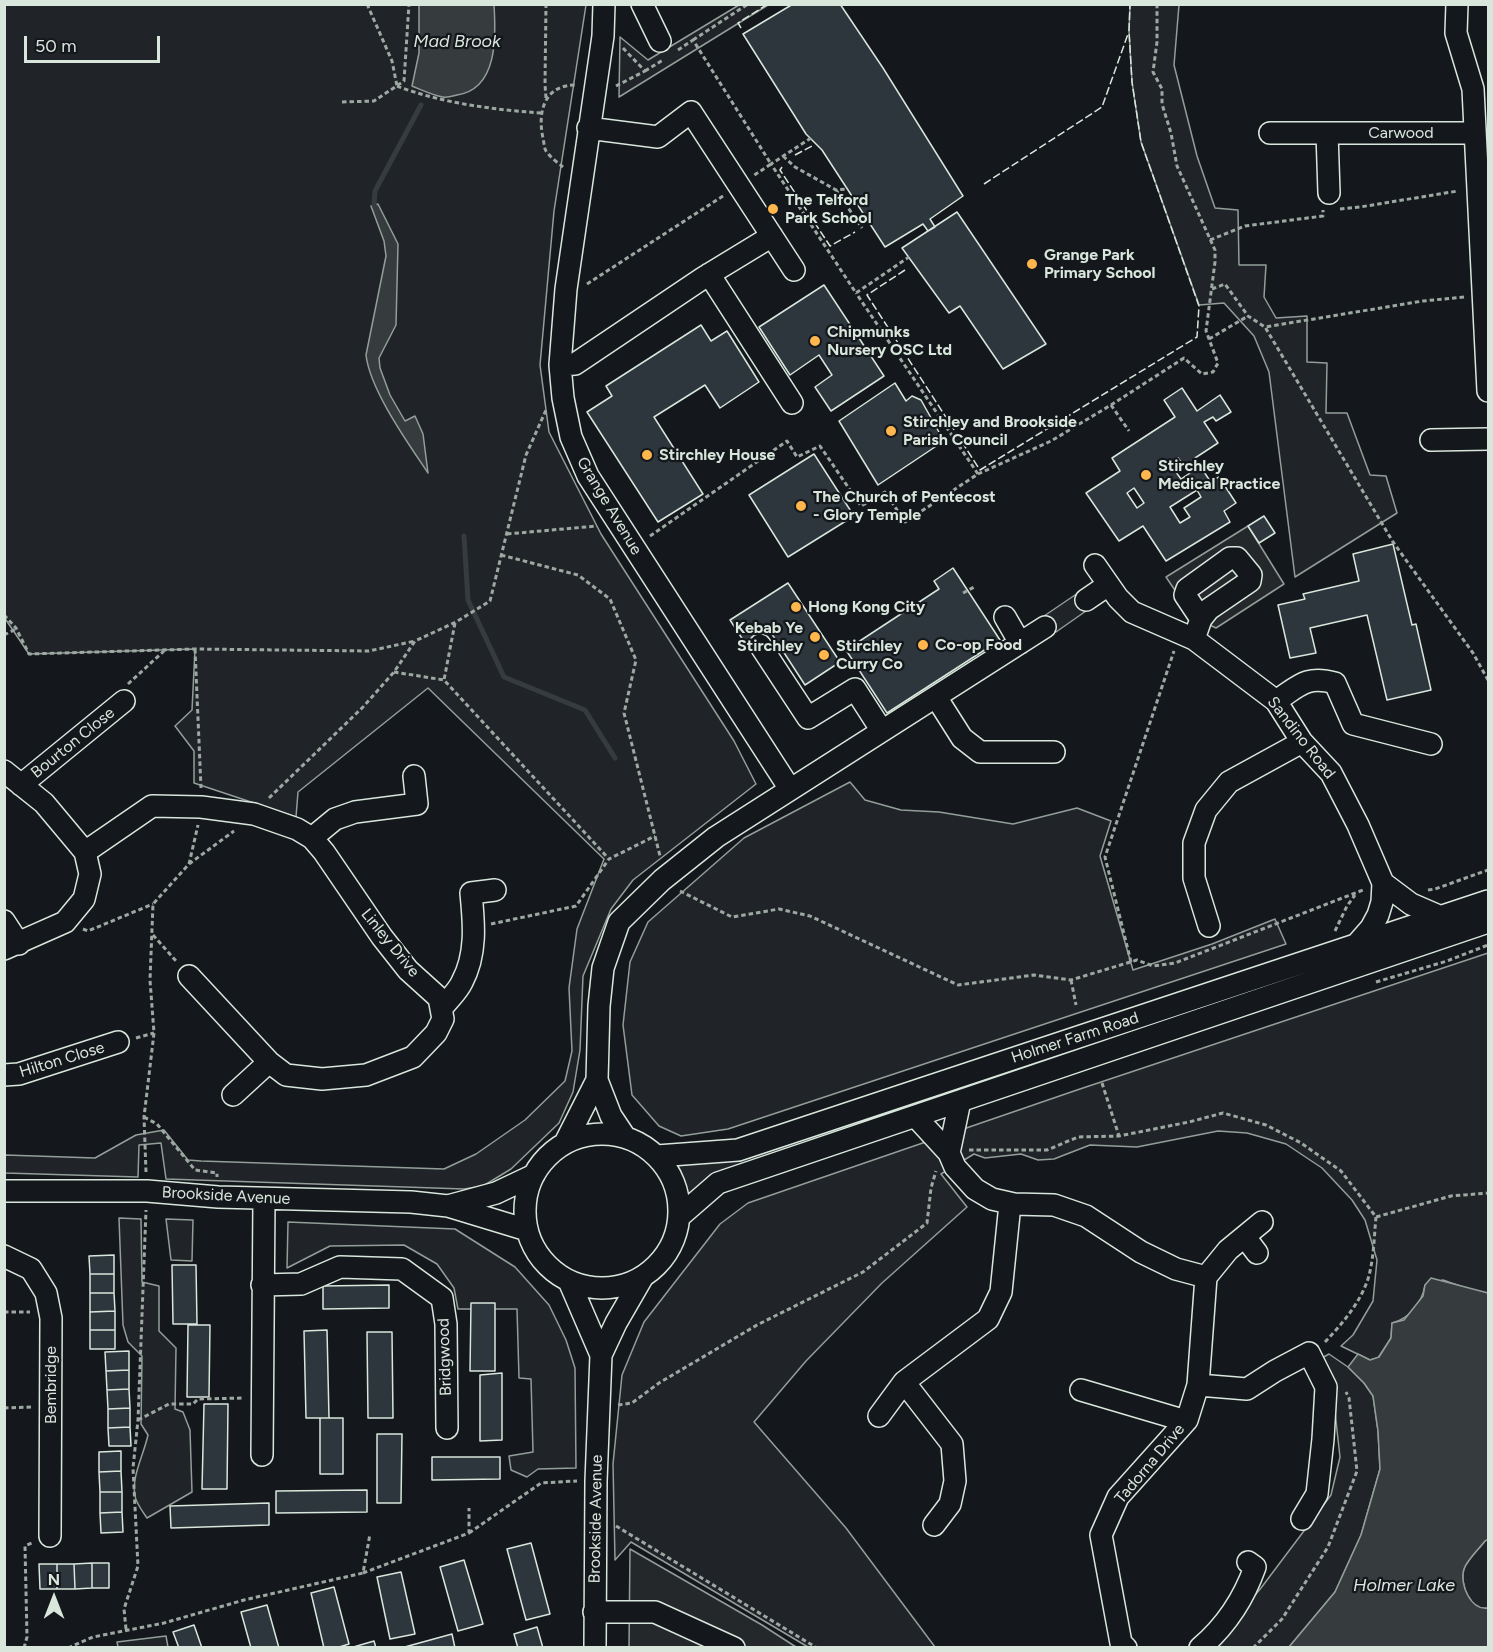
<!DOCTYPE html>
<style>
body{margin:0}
#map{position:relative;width:1493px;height:1652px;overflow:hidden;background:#14181c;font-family:Figtree,sans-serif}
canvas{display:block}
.frame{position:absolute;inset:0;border:6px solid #d8e6dc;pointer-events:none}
.north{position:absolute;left:24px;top:1568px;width:60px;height:60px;-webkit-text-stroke:4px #14181c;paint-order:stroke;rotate:0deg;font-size:16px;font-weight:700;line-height:24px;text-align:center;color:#d8e6dc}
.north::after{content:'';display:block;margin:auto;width:21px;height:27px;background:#d8e6dc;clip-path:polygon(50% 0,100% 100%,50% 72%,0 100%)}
.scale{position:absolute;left:24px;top:36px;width:136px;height:27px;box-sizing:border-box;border:3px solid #d8e6dc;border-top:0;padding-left:8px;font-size:18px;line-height:21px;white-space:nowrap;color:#d8e6dc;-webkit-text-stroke:4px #14181c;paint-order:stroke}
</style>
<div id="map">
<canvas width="1493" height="1652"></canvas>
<div class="frame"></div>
<div class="north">N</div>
<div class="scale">50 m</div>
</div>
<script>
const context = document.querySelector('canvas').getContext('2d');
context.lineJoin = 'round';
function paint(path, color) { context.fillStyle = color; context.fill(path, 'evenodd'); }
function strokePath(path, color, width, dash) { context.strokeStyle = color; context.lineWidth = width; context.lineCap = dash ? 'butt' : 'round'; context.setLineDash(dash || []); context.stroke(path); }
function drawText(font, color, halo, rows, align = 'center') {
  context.font = font + ' Figtree,sans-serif'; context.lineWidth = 4.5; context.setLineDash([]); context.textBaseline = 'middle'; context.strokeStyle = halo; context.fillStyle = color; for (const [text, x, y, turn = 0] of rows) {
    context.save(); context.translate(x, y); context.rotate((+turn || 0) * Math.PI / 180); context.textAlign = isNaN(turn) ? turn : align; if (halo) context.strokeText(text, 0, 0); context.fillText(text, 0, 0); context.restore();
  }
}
const green = new Path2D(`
 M4,5h582l-32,206 -14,154 9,67 52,102 133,207 22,43 -123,96 -22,29 -28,67 -3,74 -7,42 -14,31 -48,46 -28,17 -19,3 -298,-10 -5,-36 -22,2 -1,32 -133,-4v-18l90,3 41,-23 28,-5 24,30 13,1 243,8 32,-15 49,-34 40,-39 7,-30 -3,-63 8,-59 27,-70 -176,-171 -130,104 -2,25 -102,-34v-32l-19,-25 17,-16 3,-61 -166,5 -25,-37z
 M739,5h29l-149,92 1,-60 28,23z
 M1130,5h49l-5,60 23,91 18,52 23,2 1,55h27l-2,32 12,21 31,-2v46l20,1 -1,50h21l23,62 16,1 11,37 -102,64 -26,-205 -15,-36 -30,-33 -25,2 -58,-163 -9,-60 -3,-51z
 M1075,595l11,16 -30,21 -12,-16z
 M850,782l15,18 36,10 38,2 74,12 64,-16 34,13 -11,35 33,114 79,-26 63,-25 11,25 -558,185 -47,7 -22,-10 -27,-31 -9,-70 7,-63 18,-40 96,-84z
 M1488,907l-799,290 -14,-31 52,-7z
 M1488,953v340l-14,-2 -31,-11 -18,5c-3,18 -16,34 -33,38l-1,15 -13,20 -8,2 -29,-14 12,-11 20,-34 4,-41 -12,-40 -13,-20 -30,-32 -36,-24 -39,-11 -29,-2 -81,16 -47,-2 -36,14 -16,1 -17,-6 -36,4 -11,-4 -33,20 26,33 -85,76 -76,78 -52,61 92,106 89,119h-127l-177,-105 -16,18 -2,-96 9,-89 22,-53 76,-98 28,-21 329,-113z
 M119,1218l22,1 1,63 17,4v45l17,17 -1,61 8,3 7,18 2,62 -45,26c-4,-6 -11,-15 -12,-22 -4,-19 9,-42 13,-61l-7,-11 1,-68 -14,-14 -5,-17z
 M166,1219l27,1 -1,41 -21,-1z
 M288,1222l167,7 60,38 34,38 17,35 9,28 1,100 -38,1 -11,8 -16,-7 -2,-14 24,-4 -2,-73 -12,-1 -2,-69h-59l-4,-21 -17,-24 -33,-19 -74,1 -43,22z
 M1329,1354l19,13 16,16 9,13 5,35 2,38 -19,66 -26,57 -46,55 -79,1 51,-60 70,-93 9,-38 -5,-45 -24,-48z
 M1488,1539v69c-17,3 -29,-24 -24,-39 3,-9 15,-20 21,-28z
 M166,1636l2,11h-50l-1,-5z`);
const parking = new Path2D(`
 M1248,526l36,58 -68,44 -23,-11 -27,-40z
 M630,1549l132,76 34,22 -167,1z`);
const water = new Path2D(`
 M419,5h75c2,31 4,84 -37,90 -4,1 -10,3 -14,2 -11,-2 -21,-7 -31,-11l7,-33z
 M378,204l20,40 -2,81 -17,33 1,10 10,27 15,26 10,-5 8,18 5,39c-20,-30 -58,-83 -62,-118l20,-99 -2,-15 -13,-35z
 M1431,1278l57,15v246l-3,2c-6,8 -18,19 -21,28 -5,15 7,42 24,39v39h-199l46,-55 26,-57 19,-66 -2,-38 -5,-35 -9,-13 -16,-16 10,-13 12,6 9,-3 12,-19 1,-15 12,-3 19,-24 2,-11z`);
const stream = new Path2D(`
 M374,205l1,-14 46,-86
 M464,536l4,64 36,77 81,33 30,48`);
const building = new Path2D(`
 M793,4h47l43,64 80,128 -33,23 5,8 -7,4 -5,-7 -38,23 -63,-97 -16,-16 -63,-100z
 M957,212l89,132 -43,25 -43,-63 -11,7 -47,-65z
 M824,285l60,91 -53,35 -16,-24 17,-12 -13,-20 -29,20 -31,-48z
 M701,325l10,16 16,-10 32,51 -39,26 -15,-23 -51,32 49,77 -45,28 -71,-110 25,-16 -6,-10z
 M895,383l11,18 6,-5 9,4 23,41 -66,44 -39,-64z
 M1182,388l15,23 23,-16 11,17 -15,9 -3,-4 -9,5 14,21 -23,15 15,23 9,-4 17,26 -12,8 6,11 -64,39 -23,-35 -24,15 -33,-48 34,-22 -8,-13 63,-41 -11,-17zM1178,458l12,15 -9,6 -11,-15zM1134,488l10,15 -7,5 -10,-15zM1197,490l4,7 -17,11 6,9 -10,6 -10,-16z
 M814,454l40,62 -66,41 -39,-62z
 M1264,516l11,17 -16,10 -11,-17z
 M1393,544l19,81 4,-1 15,66 -44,10 -20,-85 -57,13 6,25 -26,5 -12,-53 27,-6 -2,-5 56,-13 -6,-27z
 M953,568l47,72 -113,73 -41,-63 93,-61 -5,-8z
 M788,583l52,79 -35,23 -37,-57 -23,15 -15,-23z
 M114,1255v19h-24l-1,-18z
 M172,1265h24l1,59h-24z
 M90,1274h24v19h-24z
 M389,1285v23l-66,1v-23z
 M90,1293h24l1,18 -25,1z
 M471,1303h24v68h-25z
 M115,1311v19h-25v-18z
 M188,1325h22l-1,72h-22z
 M90,1330h25v19h-25z
 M327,1330l2,88h-23l-2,-87z
 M367,1332h25l1,86h-25z
 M129,1351v19l-23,1 -1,-19z
 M129,1370v19l-22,1 -1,-19z
 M502,1373v67l-22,1v-66z
 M129,1389l1,19 -22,1 -1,-19z
 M204,1404h24l-1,85h-25z
 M130,1408v19l-22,1v-19z
 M320,1418h23v56h-23z
 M130,1427l1,19h-22l-1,-18z
 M377,1434h25l-1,69h-24z
 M121,1451v20l-22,1v-20z
 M432,1457h68v22l-68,1z
 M121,1471l1,21h-22l-1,-20z
 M367,1490v22l-91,1v-22z
 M100,1492h22v20l-22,1z
 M269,1503v22l-98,3 -1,-22z
 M122,1512l1,20 -22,1 -1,-20z
 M531,1543l19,71 -24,6 -19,-71z
 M464,1560l19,64 -25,7 -18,-64z
 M92,1563h17v25h-17z
 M92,1563v25l-17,1 -1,-25z
 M39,1564h18v25h-17z
 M57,1564h17l1,25h-18z
 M401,1572l14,62 -25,5 -13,-62z
 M334,1587l15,57 -13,4h-12l-13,-55z
 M267,1605l12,43h-28l-10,-36z
 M194,1625l8,23h-23l-6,-16z
 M537,1627l6,21h-25l-4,-14z
 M452,1634l3,14h-54z
 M374,1641l2,7h-26z`);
const path = new Path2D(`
 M367,4l25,57 5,25
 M693,40l55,-36
 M678,50l15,-10 78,124 -18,12
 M645,71l18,-11
 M397,86c44,17 98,24 145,27
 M616,86l29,-15 -24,-25
 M546,98l-1,-14 1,-80
 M342,102l32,-1 30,-20 5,-77
 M811,138l-40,26 85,129 53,-36
 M783,156l12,11 41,23 11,-1
 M563,167c-5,-4 -13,-10 -17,-16 -2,-3 -2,-9 -3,-13 -6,-27 2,-54 34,-53
 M836,190l26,38
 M1340,209l20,-2 98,-16
 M1210,240l35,-14 78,-10v-6
 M587,284l136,-88
 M1212,289l13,-5 23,32 17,11
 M1464,297l-41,4 -158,26 128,215 80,111 15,27
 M1209,339l39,-23
 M1111,405l18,26
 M978,474l73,-33 60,-36 73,-47 18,16 11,-2 5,-9 -12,-32 9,-69v-12l-38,-84 -6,-33 -9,-29v-15l-9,-17 4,-30v-38
 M507,534l90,-8
 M650,536l137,-95 10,16 23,-11 41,60 24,-14 20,30 73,-48 -122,-181
 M501,555l77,20 32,24 26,61 -12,53 36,143
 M963,593l13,-7
 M4,615l12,13 13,26 166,-5 174,2 46,-10
 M455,623l-11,57 165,179
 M4,635l12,-6
 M195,649l6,139
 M394,672l50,8
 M128,684l37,-34
 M269,798l94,-91 31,-35 21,-31 41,-19 34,-21 36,-146 20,-45
 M189,864l45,-33
 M1428,890l7,-1 53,-19
 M680,891l52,26 47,-8 31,7 148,69 76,-10 37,5 66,-20 16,6 22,-3 188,-73
 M491,924l85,-18 33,-47 46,-23
 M83,929l5,2 65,-27
 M1335,931l12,-25 8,-11
 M153,935l23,26
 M1131,962l-26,-105 69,-206
 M1071,980l5,25
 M1376,982l71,-21 41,-16
 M136,1038l18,-5
 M1102,1083l17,53
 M144,1117l13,7 38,46 22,3v4
 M969,1150h78l31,-13 41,-1 70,-14 34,-9 43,12 35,18 40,28 35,46 75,-21 37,-3
 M146,1172l-2,-55 10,-84 -4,-53 3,-76 36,-40 9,-39
 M4,1312h26
 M1325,1342c17,-18 35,-39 43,-63 6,-20 6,-42 8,-62
 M618,1405l14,-2 27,-20 98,-58 106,-53 64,-49 4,-35 5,-17
 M4,1408l29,-1
 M138,1420l31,-16h24l5,-5 46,-1
 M616,1526l201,122
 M469,1533l72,-50 36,-2
 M363,1573l106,-40v-25
 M126,1629l-2,-20 14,-43 -5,-98 5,-48 8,-210
 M24,1648l3,-11 -2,-91 7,-3
 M68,1648l25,-11 71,-14 80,-23 119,-27 7,-39
 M1253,1648l29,-29 46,-72 29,-76 -8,-73 -3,-6`);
const minor = new Path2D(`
 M604,4l-1,32 -37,253 -6,76 3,33 8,39 17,39 202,313
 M642,4l18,37
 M1457,4l-1,29 17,56 15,302
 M588,128l70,9 33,-25 103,158
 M1270,133h205
 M1327,133l2,60
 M709,274l83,129
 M560,365l15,-1 6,-4 122,-82 69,-42
 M1431,440l57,-1
 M1095,565l23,33 14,14 62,27 82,62 26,41 29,31 27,52 25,58 -1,19 -4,13 -7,13 -14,16
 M1086,600l22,-15
 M1005,617l15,26
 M1194,639l7,-20 8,-10 41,-28 1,-6 -14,-17h-7l-43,31 -2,6 16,24
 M760,645l48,73 47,-29 27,42
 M936,697l26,41 18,14h74
 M1276,701c23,-15 30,-26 59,-18l18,41 78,20
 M4,771l40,32 41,49 5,22 -6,25 -19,23 -61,27
 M21,785l103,-84
 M312,838l23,-19 20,-7 62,-8 -3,-28
 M85,852l67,-46 49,1 53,7 43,15 15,9 12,14 58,85 26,33 31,28 4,21 -7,14 -23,24 -47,18 -44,4 -36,-4 -17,-13 -80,-86
 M1383,883l28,21 30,13
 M4,921l15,23
 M1209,926l-15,-48v-35l12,-33 23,-28 73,-40
 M442,1008c7,-9 16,-17 20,-26 15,-28 12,-59 9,-89l24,-3
 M4,1075l15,-1 99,-32
 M233,1095l36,-33
 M915,1116l34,37 6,14 20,22 17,10 22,5 40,1 32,11 55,36 35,17 30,8 -8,108 -11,35 -69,77 -17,38 20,108 5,5
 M525 1211a77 77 0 1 1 154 0a77 77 0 1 1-154 0Z
 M625,1137l-14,-21 -14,-36 2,-74 4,-38 16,-46 43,-42 54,-43 329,-210
 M565,1143l32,-63
 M949,1153l11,-52
 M657,1156l81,-6 750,-249
 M4,1191h143l71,6 193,5 37,4 79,24
 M448,1206l48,-13 38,-18
 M680,1216l38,-33 770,-261
 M1245,1237l12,16
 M4,1256l27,13 15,24 5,25 -1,218
 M1206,1277l22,-27 34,-28
 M569,1281l32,74
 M262,1285l39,-1 39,-17 62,2 40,29 4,26 1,104
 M1198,1385l49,4 28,-18 34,-18 17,34 -3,52 -6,55 -15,25
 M1081,1390l105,31
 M879,1416l25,-34
 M262,1455l2,-256
 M934,1525l16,-21 5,-23 -3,-37 -48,-62 84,-63 13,-27 9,-88
 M594,1612h61l79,36
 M595,1648l1,-167 5,-126 15,-32 26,-45
 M1200,1648c26,-22 44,-50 55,-81l-7,-5`);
const fence = new Path2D(`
 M741,28l-3,-5 30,-19
 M795,155l19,-10
 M782,167l-2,3 50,76 25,-14
 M984,184l118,-77 26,-73
 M905,270l-38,25 113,175 217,-133 2,-31 -58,-164 -9,-60 -3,-51 1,-27`);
const markers = [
 [773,209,6,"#ffb74d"],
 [1032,264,6,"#ffb74d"],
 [815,341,6,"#ffb74d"],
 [891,431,6,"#ffb74d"],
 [647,455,6,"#ffb74d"],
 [1146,475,6,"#ffb74d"],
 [801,506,6,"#ffb74d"],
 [796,607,6,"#ffb74d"],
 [815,637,6,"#ffb74d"],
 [923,645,6,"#ffb74d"],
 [824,655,6,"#ffb74d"]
];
const streetNames = [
 ["Carwood",1401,133],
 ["Grange Avenue",609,506,59],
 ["Sandino Road",1301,738,52],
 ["Bourton Close",73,743,-39],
 ["Linley Drive",390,943,51],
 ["Holmer Farm Road",1075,1038,-18],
 ["Hilton Close",62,1060,-17],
 ["Brookside Avenue",226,1196,3],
 ["Bridgwood",445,1357,-92],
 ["Bembridge",51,1385,-90],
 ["Tadorna Drive",1150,1464,-50],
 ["Brookside Avenue",596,1519,-89]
];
const poiNames = [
 ["The Telford",785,200],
 ["Park School",785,218],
 ["Grange Park",1044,255],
 ["Primary School",1044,273],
 ["Chipmunks",827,332],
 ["Nursery OSC Ltd",827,350],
 ["Stirchley and Brookside",903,422],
 ["Parish Council",903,440],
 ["Stirchley House",659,455],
 ["Stirchley",1158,466],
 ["Medical Practice",1158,484],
 ["The Church of Pentecost",813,497],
 ["- Glory Temple",813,515],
 ["Hong Kong City",808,607],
 ["Kebab Ye",803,628,"right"],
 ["Stirchley",803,646,"right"],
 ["Co-op Food",935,645],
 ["Stirchley",836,646],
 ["Curry Co",836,664]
];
const waterNames = [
 ["Mad Brook",457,42],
 ["Holmer Lake",1404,1586]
];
paint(green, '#202428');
strokePath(green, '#939e99', 1.5);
paint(parking, '#24282b');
strokePath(parking, '#939e99', 1.5);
paint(water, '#363b3e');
strokePath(water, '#939e99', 1.5);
strokePath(stream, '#363b3e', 5);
paint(building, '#2c363c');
strokePath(building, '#d8e6dc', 1.5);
strokePath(minor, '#d8e6dc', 24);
strokePath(path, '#9da8a2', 3, [4.5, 3]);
strokePath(minor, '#14181c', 21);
strokePath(fence, '#d8e6dc', 1.5, [8, 3]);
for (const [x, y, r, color] of markers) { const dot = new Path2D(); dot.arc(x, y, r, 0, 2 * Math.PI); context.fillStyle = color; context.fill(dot); strokePath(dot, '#14181c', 2); }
drawText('16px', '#d8e6dc', '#14181c', streetNames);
drawText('bold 16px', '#d8e6dc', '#14181c', poiNames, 'left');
drawText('italic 18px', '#d8e6dc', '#14181c', waterNames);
</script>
